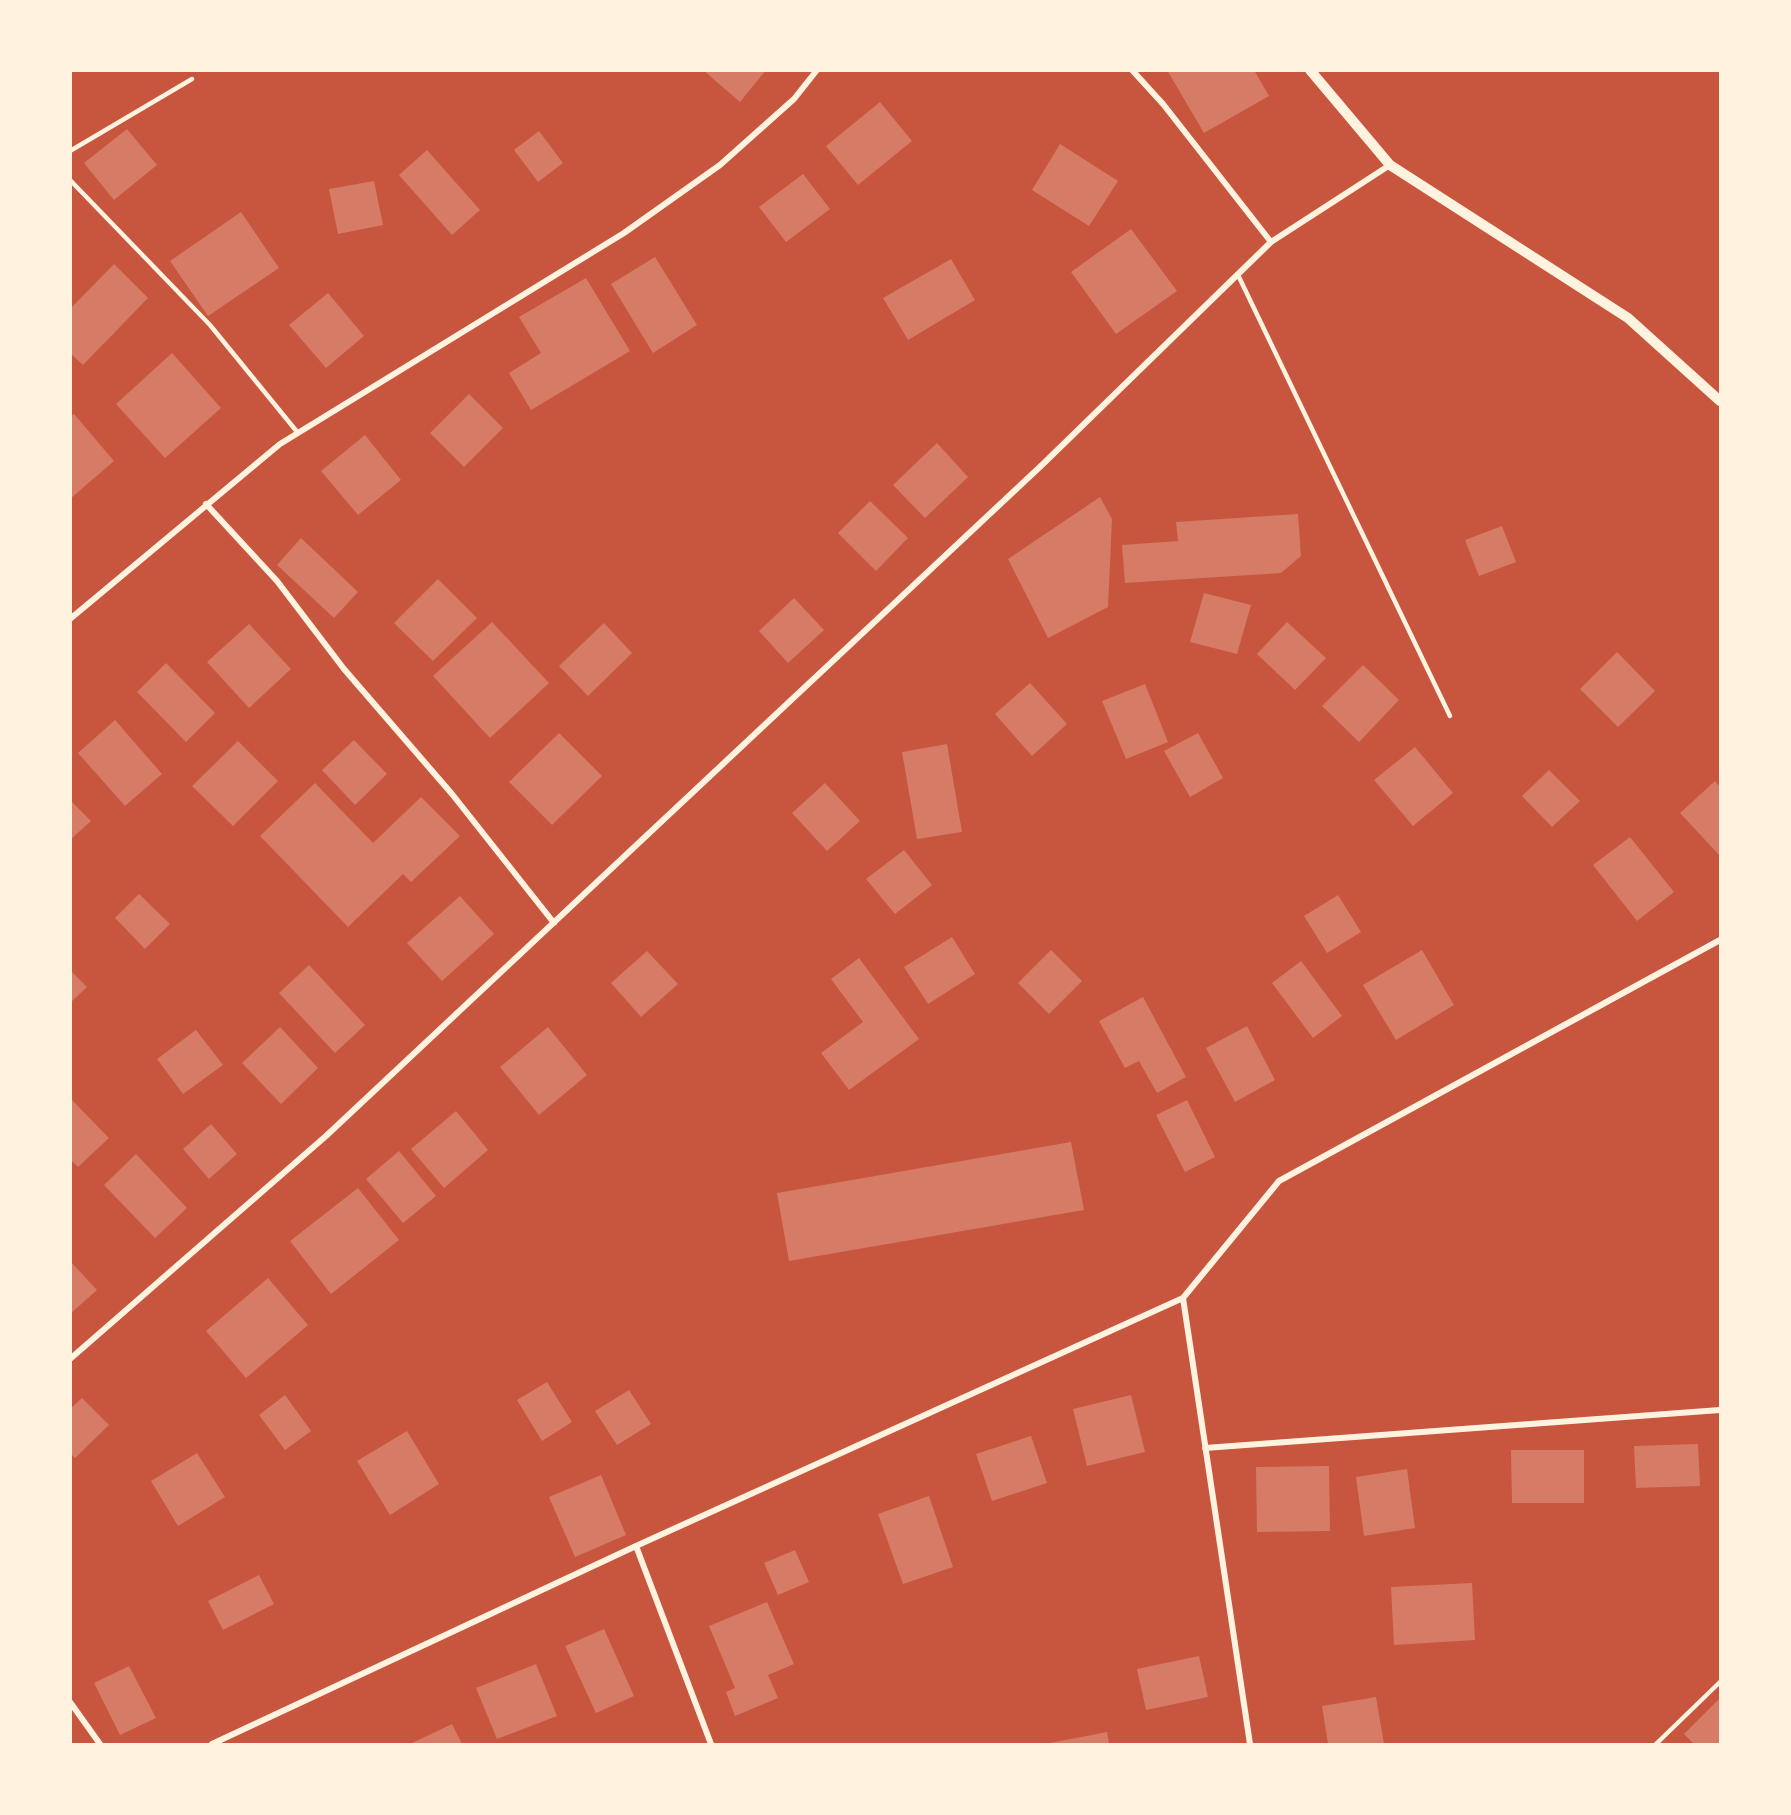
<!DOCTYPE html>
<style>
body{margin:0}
#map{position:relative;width:1791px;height:1815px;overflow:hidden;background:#c8553d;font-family:Mulish,sans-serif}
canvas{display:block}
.frame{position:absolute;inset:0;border:72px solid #fff3e0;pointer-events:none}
</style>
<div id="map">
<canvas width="1791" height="1815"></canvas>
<div class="frame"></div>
</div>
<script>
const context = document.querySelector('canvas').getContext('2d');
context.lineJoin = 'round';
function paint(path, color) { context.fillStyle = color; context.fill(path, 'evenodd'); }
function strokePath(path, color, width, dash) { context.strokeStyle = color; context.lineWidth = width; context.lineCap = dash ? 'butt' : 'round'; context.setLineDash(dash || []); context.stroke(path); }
const building = new Path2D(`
 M703,70h63l-26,32z
 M1167,70h87l15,26 -65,37z
 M880,102l32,39 -54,44 -32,-39z
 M127,129l30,36 -43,35 -30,-37z
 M539,131l24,32 -25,19 -24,-32z
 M1060,144l58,37 -29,45 -57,-36z
 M427,150l53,60 -28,25 -53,-60z
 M803,174l27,35 -44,33 -27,-35z
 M374,181l9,44 -45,9 -9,-45z
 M241,212l38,56 -71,48 -38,-55z
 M1131,229l46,62 -61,43 -45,-62z
 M655,257l42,68 -44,28 -42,-69z
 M951,259l24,41 -67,40 -25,-42z
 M114,264l34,34 -65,67 -13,-12v-44z
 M586,278l44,73 -99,59 -22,-37 32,-20 -22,-36z
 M328,293l36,43 -38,32 -37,-43z
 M172,353l49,55 -56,50 -49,-54z
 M469,394l34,34 -39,39 -34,-34z
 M74,414l40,47 -44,38v-82z
 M365,435l36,45 -43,35 -37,-44z
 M937,443l31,34 -43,41 -32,-33z
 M1100,497l12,22 -4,88 -60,31 -40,-79z
 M870,501l38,37 -32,33 -38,-38z
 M1298,514l3,42 -20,17 -156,10 -3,-38 56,-4 -2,-19z
 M1502,526l14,36 -37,14 -14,-36z
 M301,538l57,54 -24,26 -57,-53z
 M438,579l39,39 -44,43 -39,-38z
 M1204,593l47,12 -14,49 -47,-12z
 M794,598l30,32 -36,33 -29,-32z
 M492,622l57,61 -59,55 -57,-62z
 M1287,622l39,36 -31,32 -38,-36z
 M604,623l28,30 -44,43 -29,-30z
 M249,624l42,45 -42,39 -42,-46z
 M1617,652l38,39 -37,36 -38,-38z
 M166,663l49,50 -29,29 -49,-50z
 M1363,665l36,35 -40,42 -37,-36z
 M1030,683l37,41 -35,32 -37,-42z
 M1145,684l23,58 -42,17 -24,-58z
 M115,720l47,54 -37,32 -47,-53z
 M559,733l43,43 -50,49 -43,-43z
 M1198,733l25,45 -33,19 -26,-46z
 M354,740l33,34 -32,31 -33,-35z
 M238,741l40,40 -45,45 -41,-40z
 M947,744l15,88 -45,7 -15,-87z
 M1415,747l38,46 -40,33 -39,-46z
 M1549,770l31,31 -28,26 -30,-31z
 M1715,781l5,6v69l-40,-43z
 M315,783l58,60 48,-46 39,39 -49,46 -8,-8 -55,53 -88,-91z
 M825,783l35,38 -33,30 -35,-38z
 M70,800l21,21 -21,19z
 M1630,837l44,55 -37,29 -44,-56z
 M904,850l28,35 -37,29 -29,-35z
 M139,894l31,30 -25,25 -30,-31z
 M1338,895l23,37 -34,21 -23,-37z
 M460,896l34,38 -52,47 -35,-38z
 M952,937l23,37 -47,30 -24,-37z
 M1051,950l31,31 -33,33 -31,-31z
 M1422,950l32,55 -58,35 -33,-55z
 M647,951l31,33 -37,33 -30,-34z
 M859,958l60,81 -70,51 -28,-37 42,-31 -32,-43z
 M1301,961l41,55 -29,22 -41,-55z
 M309,965l56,60 -30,28 -56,-60z
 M70,970l17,17 -17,16z
 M1143,997l43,80 -29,16 -18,-32 -14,7 -26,-47z
 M1247,1026l28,54 -40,22 -29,-54z
 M280,1027l38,41 -37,36 -39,-41z
 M548,1027l39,48 -48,40 -39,-48z
 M196,1030l27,35 -40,29 -26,-35z
 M70,1098l39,40 -31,29 -8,-8z
 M1187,1100l28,57 -30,15 -29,-57z
 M456,1111l32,39 -44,38 -33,-39z
 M211,1124l26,30 -28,25 -26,-30z
 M1071,1142l13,68 -295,51 -12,-68z
 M399,1151l37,45 -33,27 -37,-44z
 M136,1154l51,54 -32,30 -51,-53z
 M358,1188l41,52 -68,54 -41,-53z
 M70,1261l27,29 -27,24z
 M268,1278l40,47 -62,53 -40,-47z
 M547,1382l25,40 -30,19 -25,-41z
 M629,1390l22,34 -34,21 -22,-34z
 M285,1395l26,36 -26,19 -26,-35z
 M1131,1395l14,57 -58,14 -14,-57z
 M82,1398l27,27 -34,33 -5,-5v-44z
 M407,1431l32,53 -49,31 -33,-54z
 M1031,1436l16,47 -55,18 -16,-47z
 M1698,1444l2,42 -64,2 -2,-42z
 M1511,1450h73v53h-72z
 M197,1453l28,44 -47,29 -27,-45z
 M1329,1466l1,65 -73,1 -1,-65z
 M1407,1469l8,59 -51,8 -8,-59z
 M601,1475l25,60 -51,22 -26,-60z
 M929,1496l24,71 -50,17 -25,-70z
 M795,1550l14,32 -31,13 -14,-32z
 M259,1575l15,29 -51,26 -15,-29z
 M1472,1583l3,57 -81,5 -3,-58z
 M767,1602l27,62 -26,11 10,23 -43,18 -9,-24 9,-4 -26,-62z
 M604,1629l30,67 -38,17 -31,-67z
 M1199,1656l9,41 -62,13 -9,-41z
 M536,1664l21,52 -60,23 -21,-51z
 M129,1666l27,52 -36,17 -26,-52z
 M1376,1697l8,47h-56l-6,-38z
 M1720,1698v46h-26l-10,-10z
 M452,1724l10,20h-52z
 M1107,1732l2,12h-59v-1z`);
const service = new Path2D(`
 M70,151l122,-72
 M70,180l140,145 88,108
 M1238,275l212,441
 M1656,1744l64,-62`);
const minor = new Path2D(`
 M1132,70l31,34 108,138
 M206,504l71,77 67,88 108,125 102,129
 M70,619l210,-175 344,-211 96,-68 74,-66 23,-29
 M1183,1298l67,446
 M70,1359l256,-223 717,-672 228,-222 119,-77
 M1205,1448l515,-38
 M636,1546l75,198
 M70,1702l30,42
 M212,1744l424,-198 547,-248 96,-117 441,-241`);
const tertiary = new Path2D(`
 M1310,70l80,95 238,153 92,83`);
paint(building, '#d67c66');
strokePath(service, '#fff3e0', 4.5);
strokePath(minor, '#fff3e0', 6);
strokePath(tertiary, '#fff3e0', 10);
</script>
